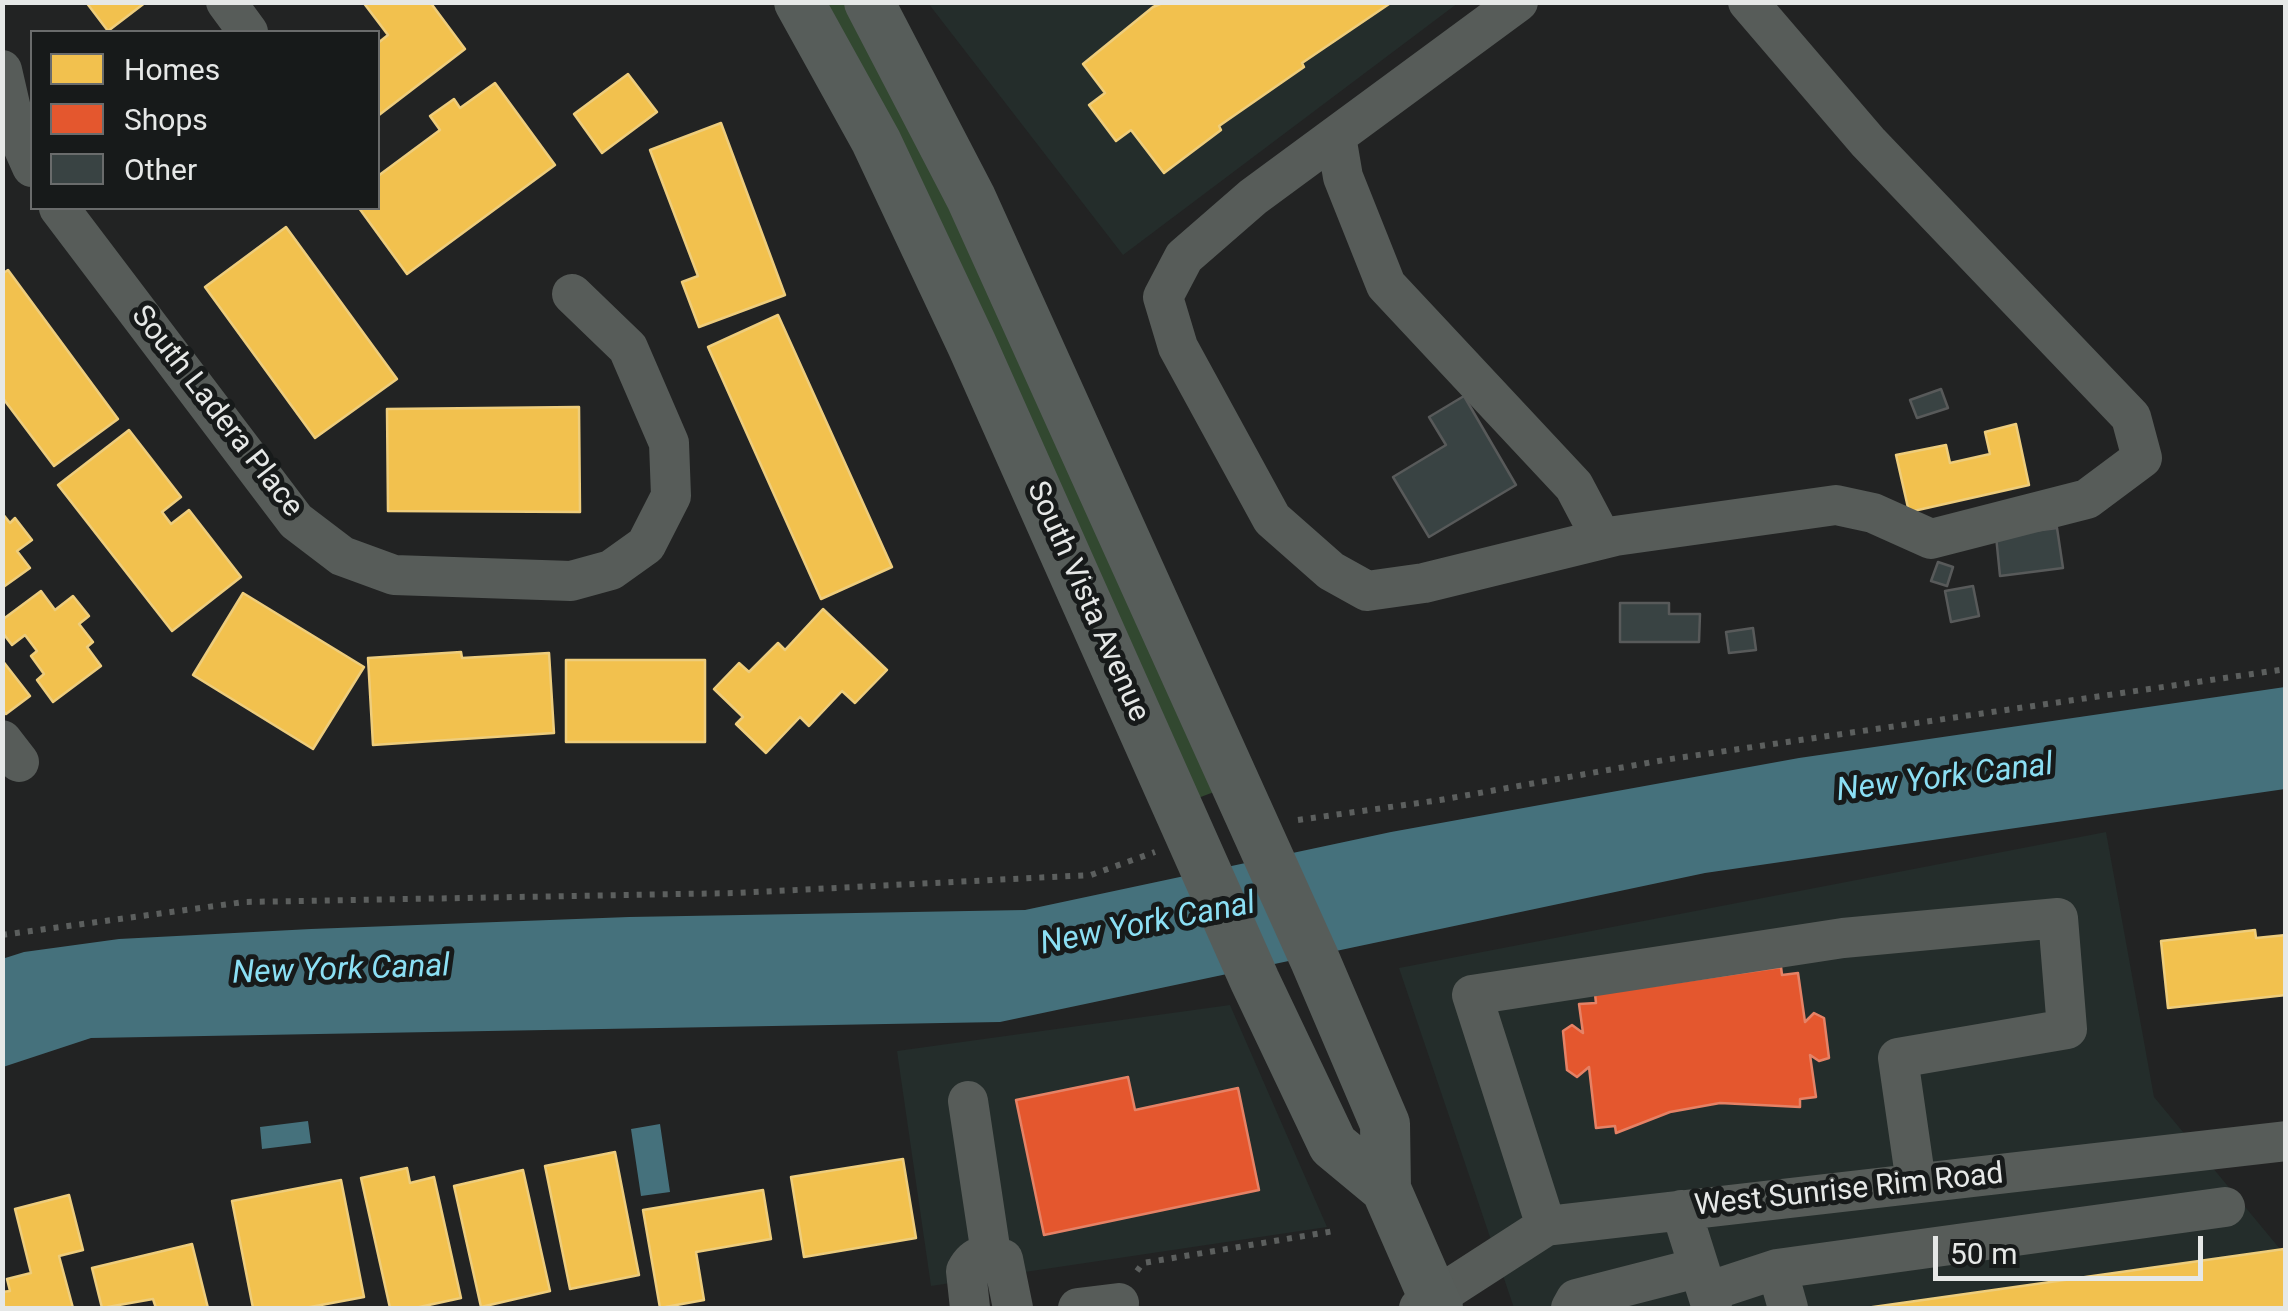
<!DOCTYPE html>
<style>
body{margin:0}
#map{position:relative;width:2288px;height:1311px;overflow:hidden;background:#222323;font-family:Roboto,sans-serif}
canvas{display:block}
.frame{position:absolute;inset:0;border:5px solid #e6e8e7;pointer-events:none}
.legend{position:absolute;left:30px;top:30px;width:350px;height:180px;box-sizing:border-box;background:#171a1a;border:2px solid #6a6c6c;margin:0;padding:12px 18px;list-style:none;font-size:30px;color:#e6e8e7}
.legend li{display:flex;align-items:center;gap:20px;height:50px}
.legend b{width:50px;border:2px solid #6a6c6c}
.scale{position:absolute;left:1933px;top:1236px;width:270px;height:45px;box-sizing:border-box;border:5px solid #e6e8e7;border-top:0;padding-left:12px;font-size:30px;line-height:35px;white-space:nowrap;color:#e6e8e7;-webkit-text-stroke:8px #171a1a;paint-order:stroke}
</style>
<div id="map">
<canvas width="2288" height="1311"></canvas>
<div class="frame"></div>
<ul class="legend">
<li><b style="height:28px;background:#f2c14e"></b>Homes</li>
<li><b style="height:28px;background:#e4572e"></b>Shops</li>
<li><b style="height:28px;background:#394343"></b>Other</li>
</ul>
<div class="scale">50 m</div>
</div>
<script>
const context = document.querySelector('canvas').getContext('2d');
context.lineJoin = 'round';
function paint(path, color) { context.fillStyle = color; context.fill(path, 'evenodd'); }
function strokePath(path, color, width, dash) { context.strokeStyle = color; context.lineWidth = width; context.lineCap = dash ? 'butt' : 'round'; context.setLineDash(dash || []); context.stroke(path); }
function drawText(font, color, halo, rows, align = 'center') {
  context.font = font + ' Roboto,sans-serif'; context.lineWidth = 10; context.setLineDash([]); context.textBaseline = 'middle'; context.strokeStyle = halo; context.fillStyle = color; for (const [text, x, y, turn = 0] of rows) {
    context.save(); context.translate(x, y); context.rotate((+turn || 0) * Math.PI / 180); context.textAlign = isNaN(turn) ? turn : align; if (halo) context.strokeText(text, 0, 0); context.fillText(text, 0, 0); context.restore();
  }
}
const built = new Path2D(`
 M928,3h530l-335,252z
 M2106,832l48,265 131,158v53h-771l-115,-340z
 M1230,1005l97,222 -396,59 -34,-235z`);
const green = new Path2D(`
 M823,3h21l79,147 291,642 -16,6z`);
const water = new Path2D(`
 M2285,687v102l-580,84 -705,149 -909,16 -88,29 -1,-108 22,-7 95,-13 192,-10 318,-12 396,-7 366,-78 408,-74z
 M308,1121l3,22 -49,6 -2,-22z
 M660,1124l10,68 -29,4 -10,-67z`);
const homes = new Path2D(`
 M86,2h60l-38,29z
 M363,2h67l35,47 -86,66 -1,-72 10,-8z
 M1165,2h227l-90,61 2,4 -85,59 2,4 -57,43 -33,-43 -15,11 -27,-36 16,-12 -22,-29 70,-57z
 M628,74l29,38 -55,41 -28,-39z
 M495,83l60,82 -148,109 -48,-66h19v-32l62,-46 -10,-14 24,-17 6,9z
 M721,123l64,172 -86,32 -17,-45 16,-6 -48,-126z
 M286,227l111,152 -82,59 -110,-151z
 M8,270l110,149 -64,47 -52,-69v-123z
 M778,315l114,252 -71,32 -113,-252z
 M579,407l1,105 -192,-1 -1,-102z
 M2016,424l13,61 -120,27 -13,-57 50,-10 4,18 40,-9 -5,-22z
 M129,430l52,67 -19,15 9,12 18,-14 52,67 -69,54 -114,-146z
 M2,513l8,10 5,-5 17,22 -15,11 13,17 -28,20z
 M41,591l14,19 18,-14 16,20 -10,8 14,18 -6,5 14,19 -48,36 -16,-22 7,-6 -13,-18 6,-5 -12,-16 -13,10 -10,-13v-12z
 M243,593l121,74 -51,82 -120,-74z
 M823,609l64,61 -32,33 -13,-12 -33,35 -9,-9 -34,36 -30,-29 7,-7 -29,-28 25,-26 10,9 29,-29 7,7z
 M461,652l1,6 87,-5 5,80 -181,12 -5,-87z
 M2,660l28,36 -24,18 -4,-4z
 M566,660h139v82h-139z
 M2255,930l1,8 30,-3v60l-118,13 -7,-67z
 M615,1152l24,123 -69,14 -25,-123z
 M903,1159l13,79 -112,19 -13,-80z
 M407,1168l3,15 24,-6 27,121 -46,10h-25l-29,-130z
 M523,1170l27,121 -69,16 -27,-121z
 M341,1180l23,117 -59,11h-52l-21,-107z
 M763,1190l8,49 -75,13 8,48 -44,8 -17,-98z
 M69,1195l14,55 -24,6 14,52h-71v-16l8,-1 -3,-12 24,-6 -16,-64z
 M192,1244l16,64h-52l-3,-9 -51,9 -10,-40z
 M2284,1249l2,59h-420z`);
const shops = new Path2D(`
 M1781,967l1,8 16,-2 7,49 9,-9 10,5 5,40 -10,3 -9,-6 6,42 -16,2v8l-80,-4 -50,9 -54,21 -1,-7 -19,2 -7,-61 -12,10 -10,-7 -4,-39 9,-6 11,8 -4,-29 17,-1 -1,-9z
 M1128,1077l7,33 103,-22 21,102 -215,45 -28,-135z`);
const building = new Path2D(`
 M1941,389l7,19 -31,10 -7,-18z
 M1464,396l52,89 -87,52 -36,-60 53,-32 -17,-28z
 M2057,528l6,40 -63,8 -4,-40z
 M1938,562l15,5 -6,19 -16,-5z
 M1973,586l6,30 -28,6 -6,-31z
 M1620,603h49v11h31l-1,28h-79z
 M1753,628l3,22 -27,3 -3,-21z`);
const path = new Path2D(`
 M1298,820l142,-20 224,-40 622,-91
 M2,935l242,-33 492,-9 355,-18 64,-23
 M1137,1271l6,-8 191,-32`);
const minor = new Path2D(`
 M226,2l22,30
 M1518,2l-265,195 -69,60 -21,40 15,50 94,172 59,52 36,20 57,-8 191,-47 221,-31 37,8 58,26 156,-40 55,-41 -11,-41 -263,-275 -120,-140
 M2,70l14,61 16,36
 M1336,136l7,41 43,108 188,201 28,53
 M59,208l237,313 46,35 52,19 177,6 40,-11 35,-25 25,-49 -2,-53 -41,-95 -56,-54
 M2,740l17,22
 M968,1101l23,153
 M1681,1210l31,98
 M1546,1226l-74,-231 371,-57 215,-20 9,111 -169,29 18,125
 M1707,1292l70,-23
 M970,1308l-4,-37c8,-16 21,-19 37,-12l10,49
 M1078,1308l41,-5
 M1419,1308l127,-82 740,-85
 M1571,1308l5,-9 121,-31
 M1788,1308l-11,-39 448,-62`);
const major = new Path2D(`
 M799,2l77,139 96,204 283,636 78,164 53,44
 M869,2l102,196 344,762 70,164 1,65 52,119`);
const streetNames = [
 ["South Ladera Place",216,412,52],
 ["South Vista Avenue",1087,602,66],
 ["West Sunrise Rim Road",1849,1191,-6]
];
const waterNames = [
 ["New York Canal",1945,779,-7],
 ["New York Canal",1148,925,-11],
 ["New York Canal",341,971,-2]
];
paint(built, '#242d2b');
paint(green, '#324830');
paint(water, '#45717c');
paint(homes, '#f2c14e');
strokePath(homes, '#eecd7c', 2.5);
paint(shops, '#e4572e');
strokePath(shops, '#e58266', 2.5);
paint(building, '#394343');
strokePath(building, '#585a5a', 2.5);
strokePath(path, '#5c5f5e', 6, [5, 8]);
strokePath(minor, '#575c59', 40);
strokePath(major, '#575d5a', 50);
drawText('30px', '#e6e8e7', '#171a1a', streetNames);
drawText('italic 32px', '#8bdff4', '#171a1a', waterNames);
</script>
